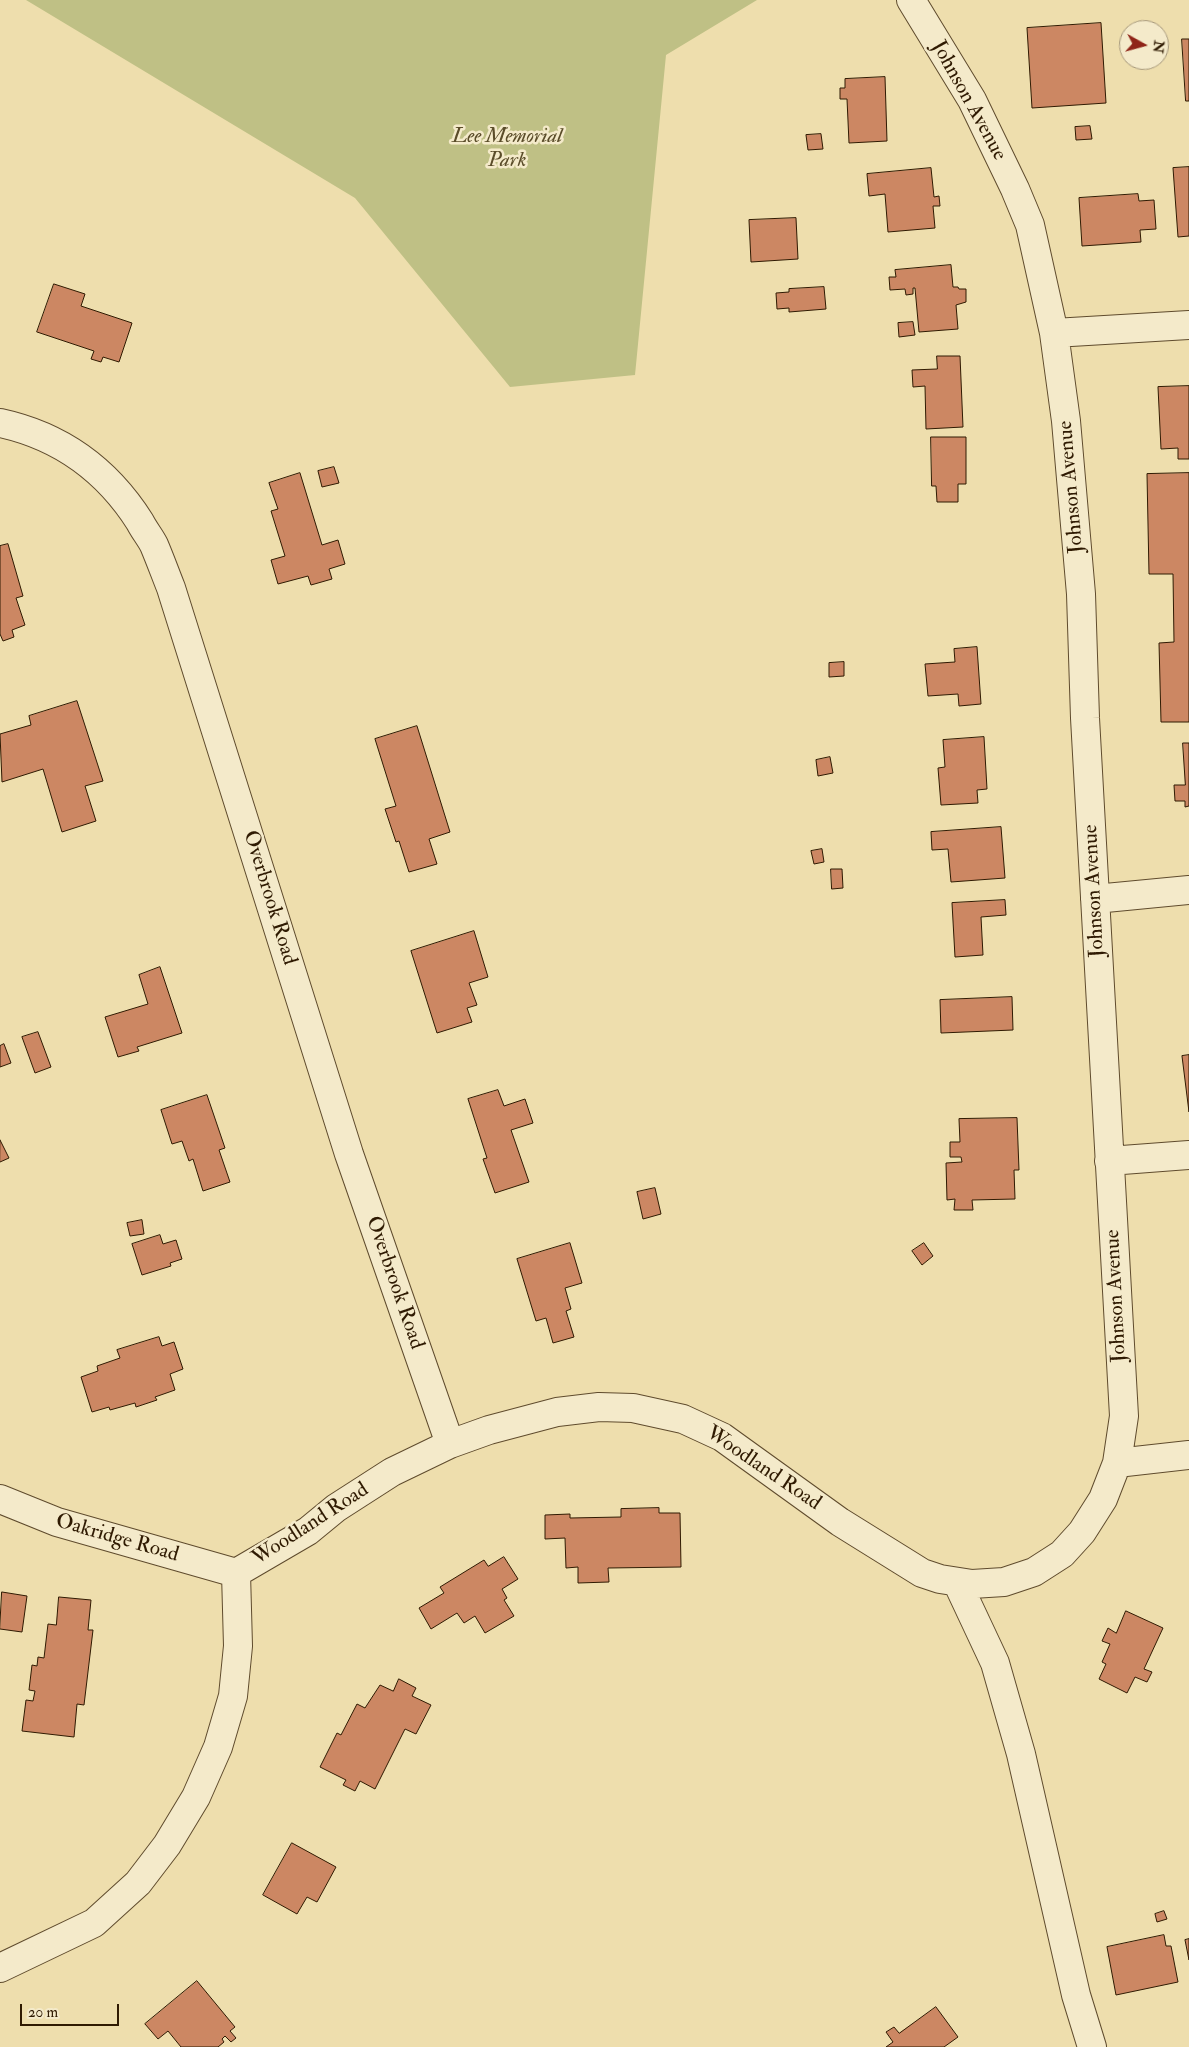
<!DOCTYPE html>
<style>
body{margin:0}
#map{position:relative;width:1189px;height:2047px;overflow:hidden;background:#eedead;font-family:"IM FELL Double Pica",serif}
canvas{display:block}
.north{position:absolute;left:1119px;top:20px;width:50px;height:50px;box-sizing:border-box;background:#f4eaca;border:1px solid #a5977a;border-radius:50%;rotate:97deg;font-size:14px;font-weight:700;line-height:20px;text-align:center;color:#2f1a02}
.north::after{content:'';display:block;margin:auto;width:18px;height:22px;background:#8f2418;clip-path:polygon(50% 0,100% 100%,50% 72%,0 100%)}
.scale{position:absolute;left:20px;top:2004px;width:99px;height:22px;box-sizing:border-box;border:2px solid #2f1a02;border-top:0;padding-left:6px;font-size:15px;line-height:18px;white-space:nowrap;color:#2f1a02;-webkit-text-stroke:4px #f4eaca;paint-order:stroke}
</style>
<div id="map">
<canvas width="1189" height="2047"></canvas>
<div class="north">N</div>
<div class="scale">20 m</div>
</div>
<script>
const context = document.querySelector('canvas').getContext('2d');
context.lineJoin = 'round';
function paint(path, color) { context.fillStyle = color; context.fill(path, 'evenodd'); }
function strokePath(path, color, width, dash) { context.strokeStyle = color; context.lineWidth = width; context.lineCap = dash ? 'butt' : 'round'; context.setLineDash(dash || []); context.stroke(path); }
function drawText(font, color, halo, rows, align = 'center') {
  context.font = font + ' "IM FELL Double Pica",serif'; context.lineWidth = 5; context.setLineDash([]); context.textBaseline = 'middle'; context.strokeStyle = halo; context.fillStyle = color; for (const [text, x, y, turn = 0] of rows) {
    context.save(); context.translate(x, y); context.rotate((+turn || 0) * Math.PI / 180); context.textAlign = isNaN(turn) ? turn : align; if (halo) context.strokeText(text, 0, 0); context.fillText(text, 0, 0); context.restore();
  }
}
const green = new Path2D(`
 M26,0h731l-91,55 -31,320 -125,12 -155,-189z`);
const building = new Path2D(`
 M1101,23l5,80 -74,5 -5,-80z
 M1182,39h7v62h-3z
 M885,77l2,64 -38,2 -2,-44h-7v-11h5v-9z
 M1090,126l2,13 -16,1 -1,-13z
 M821,134l2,15 -15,1 -2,-15z
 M1189,167v69l-11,1 -5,-69z
 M931,168l3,29 5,-1 1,10h-7l2,22 -47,4 -3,-38 -16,2 -2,-22z
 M1138,194l1,7 15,-1 2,29 -16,1 1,12 -59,4 -3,-48z
 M796,218l2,41 -47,3 -2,-42z
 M951,265l2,22h5l1,2h7v13l-10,3 2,24 -39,3 -4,-44h-2v6l-7,1 -1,-6 -15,1 -1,-13h7l-1,-7z
 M54,284l31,10 -4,12 51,17 -13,39 -16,-5 -2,5 -10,-3 3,-8 -57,-19z
 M824,287l2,22 -37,3v-4l-12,1 -1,-16 13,-1v-3z
 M913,322l2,13 -16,2 -1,-14z
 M937,356h23l3,71 -37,2 -1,-43 -12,1 -1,-17 25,-1z
 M1189,386v73h-11v-11l-17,1 -3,-62z
 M931,437h35v47h-8v18h-21l-1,-16h-4z
 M334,467l5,16 -17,4 -4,-16z
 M300,473l22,72 16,-5 7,24 -16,5 3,10 -21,6 -3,-9 -30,8 -7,-24 14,-4 -14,-45 7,-2 -9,-26z
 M1189,473v249h-28l-2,-79 15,-1 -1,-68h-24l-2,-100z
 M8,544l15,52 -7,2 9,27 -13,5 2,7 -11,4 -3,-7v-88z
 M977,647l4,57 -22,2 -1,-12 -30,2 -3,-32 30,-2 -1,-13z
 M844,662v14l-15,1v-14z
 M77,701l26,80 -18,5 11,35 -34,11 -19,-63 -41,13 -2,-48 31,-9 -2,-9z
 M417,726l33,106 -21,7 8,25 -28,8 -10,-31 -3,1 -11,-33 11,-3 -21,-67z
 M984,737l3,52 -10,1 1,13 -37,2 -3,-37 7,-1 -2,-27z
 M1183,743h6v63l-4,1v-6h-10l-1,-16h11z
 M830,757l3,16 -15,3 -2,-16z
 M1001,827l4,51 -54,4 -3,-33 -16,1 -1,-18z
 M822,849l2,13 -10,2 -3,-13z
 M831,869h11l1,19 -11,1z
 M1005,900l1,15 -25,2 2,38 -28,2 -3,-54z
 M474,931l14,46 -19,6 8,22 -10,3 5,14 -35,11 -26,-82z
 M160,967l22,66 -45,14 2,4 -21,6 -13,-40 43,-13 -9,-29z
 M1012,997l1,33 -72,3 -1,-33z
 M38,1032l13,35 -16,6 -13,-36z
 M4,1044l7,19 -11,4v-21z
 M1189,1055v57l-7,-56z
 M498,1090l6,16 21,-7 8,24 -22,7 18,52 -34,11 -12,-34 4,-1 -19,-59z
 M207,1095l18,53 -6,2 11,32 -27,9 -10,-32 -4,2 -7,-20 -10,3 -11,-34z
 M1017,1118l2,52h-5l1,29 -43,1 1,10h-19l1,-11 -8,1 -1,-37 16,-1 -1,-5h-11v-15h10l-1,-23z
 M0,1140l9,18 -9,4z
 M655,1188l6,26 -18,5 -6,-27z
 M142,1220l2,14 -14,2 -3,-13z
 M160,1235l3,9 13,-4 6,19 -12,4 1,3 -29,9 -10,-31z
 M570,1243l12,40 -17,5 6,21 -5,2 8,26 -21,6 -7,-25 -10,3 -19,-62z
 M924,1243l9,13 -11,9 -10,-14z
 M159,1337l3,9 12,-4 9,27 -13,5 5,16 -20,7 2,3 -21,7 -1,-4 -25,7 -1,-3 -17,5 -11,-35 17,-6 -1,-5 23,-8 -3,-8z
 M659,1508v5h21l1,54 -73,1 1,14 -31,1v-16l-12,1 -1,-30 -20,1v-24l25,-1v4l51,-1v-8z
 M504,1557l14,22 -16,10 5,9 -3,2 10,16 -29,17 -10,-17 -11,7 -7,-10 -26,16 -12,-21 25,-15 -4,-6 44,-27 4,6z
 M2,1592l25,4 -5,36 -22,-3z
 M59,1597l32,3 -3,30h5l-9,75 -7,-1 -3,33 -52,-6 4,-31 7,1 2,-10 -6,-1 3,-25 5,1 1,-9 6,1 4,-34 8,1z
 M1126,1611l37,17 -19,41 8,3 -5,10 -12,-5 -8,16 -28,-14 7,-15 -4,-2 8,-18 -8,-3 6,-13 8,5z
 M399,1679l17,9 -4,8 19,9 -15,29 -11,-5 -30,60 -15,-8 -5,10 -12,-6 3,-5 -26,-13 17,-34 4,2 16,-31 8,4 15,-23 13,6z
 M292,1843l44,24 -19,35 -10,-5 -10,17 -34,-19z
 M1164,1911l3,8 -10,3 -2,-8z
 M1164,1935l2,11h5l7,36 -62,13 -9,-48z
 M1189,1939v21l-4,-20z
 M197,1981l38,46 -5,4 6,7 -5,4 -6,-6 -3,3 2,3 -6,5h-37l-13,-16 -10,8 -13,-15z
 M936,2007l22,30 -14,10h-58l7,-5 -7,-10 8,-5 5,6z`);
const minor = new Path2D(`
 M1054,333l135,-8
 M0,423c60,13 107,47 140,99 4,8 10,15 14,23 6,14 11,28 17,43l178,566 101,290
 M1095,899l94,-9
 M1109,1161l80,-6
 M1117,1463l72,-8
 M0,1499l57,23 179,51
 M957,1582l38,81 26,91 55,241 16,52
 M0,1968l94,-45 44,-40 29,-38 29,-48 22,-50 15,-51 5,-50 -2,-73 72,-42 28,-23 56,-36 58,-28 39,-14 68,-18 42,-5 34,1 50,11 39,18 118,85 82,51 18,6 32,5 32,-2 30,-10 28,-18 20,-22 21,-33 14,-36 7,-47 -39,-698 -4,-124 -15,-173 -12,-88 -24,-108 -15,-36 -43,-89 -61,-100`);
const streetNames = [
 ["Johnson Avenue",968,101,61],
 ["Johnson Avenue",1072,487,-95],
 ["Johnson Avenue",1095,891,-93],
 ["Overbrook Road",269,898,73],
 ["Overbrook Road",394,1283,71],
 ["Johnson Avenue",1117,1296,-93],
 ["Woodland Road",763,1469,34],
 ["Woodland Road",311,1525,-33],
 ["Oakridge Road",117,1539,16]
];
const parkNames = [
 ["Lee Memorial",507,137],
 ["Park",507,161]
];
paint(green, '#bfc085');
paint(building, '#cc8763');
strokePath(building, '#2f1a02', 1);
strokePath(minor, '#5f4b2d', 30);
strokePath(minor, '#f4eaca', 28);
drawText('21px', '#2f1a02', '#f4eaca', streetNames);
drawText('italic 21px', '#5a4c29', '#f4eaca', parkNames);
</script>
